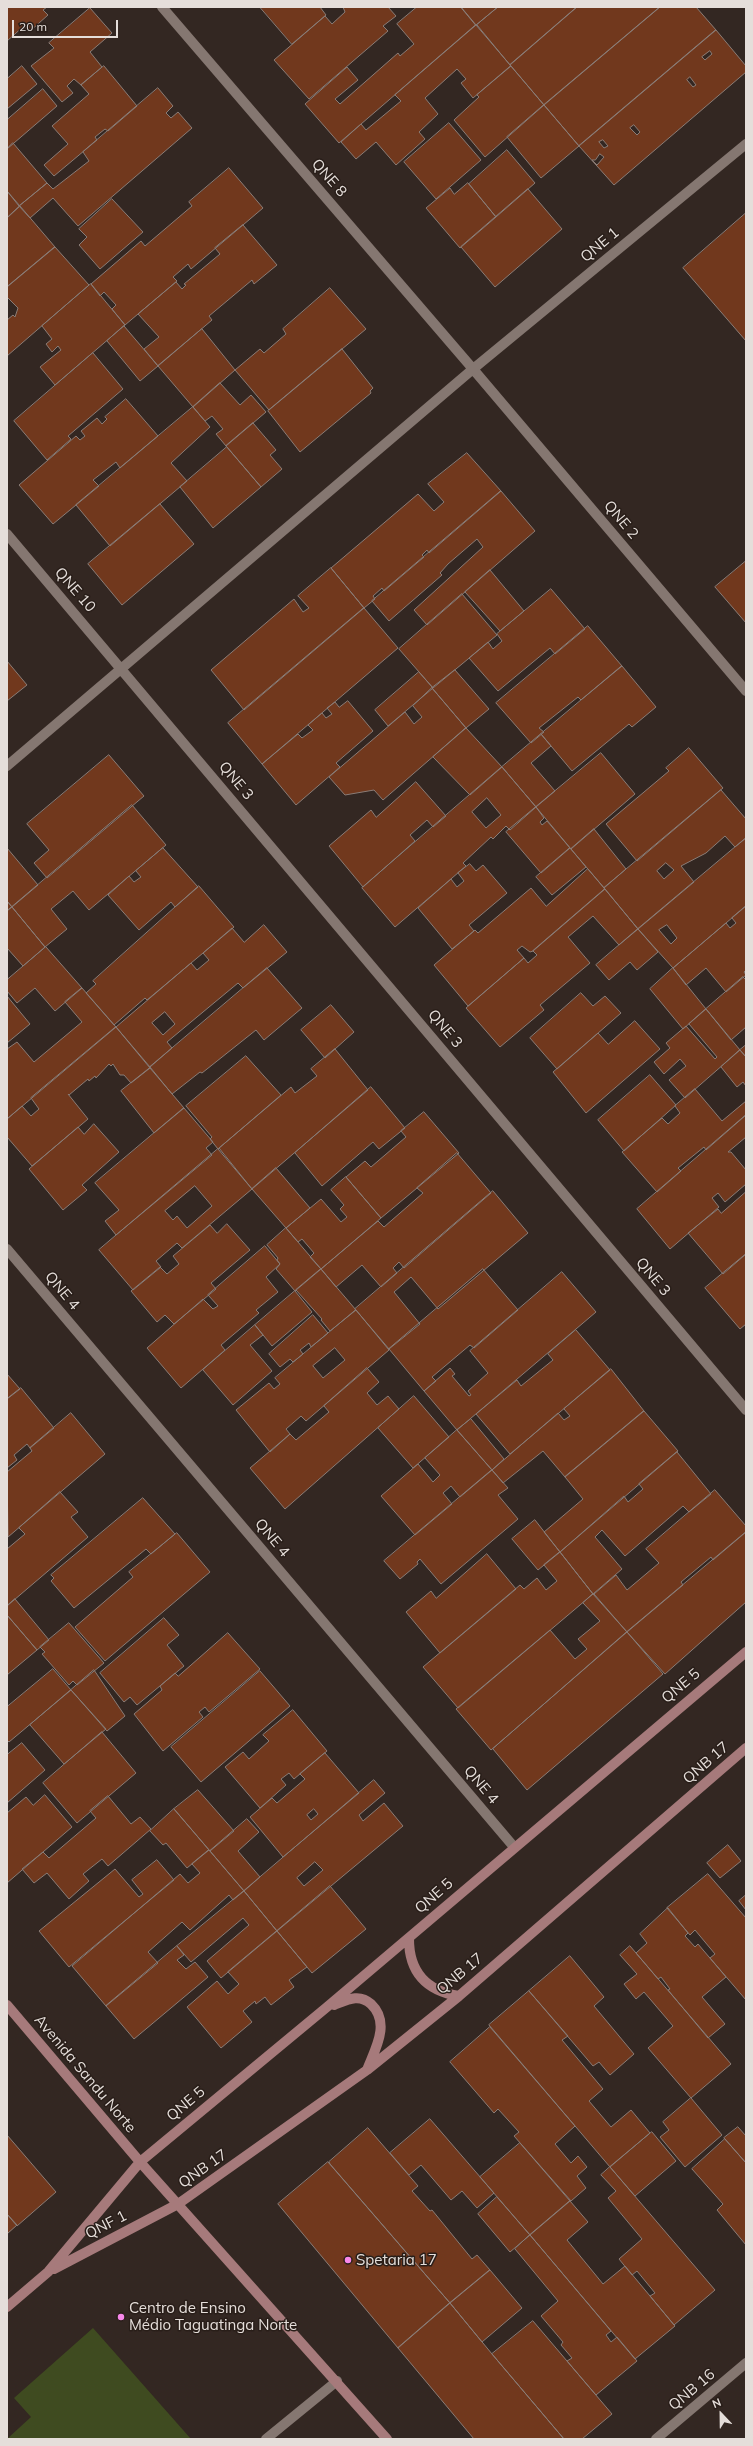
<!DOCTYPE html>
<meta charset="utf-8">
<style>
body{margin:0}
#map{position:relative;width:753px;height:2446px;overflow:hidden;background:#332722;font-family:Mulish,sans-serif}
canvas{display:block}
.frame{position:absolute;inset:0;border:8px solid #e5deda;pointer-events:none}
.north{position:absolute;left:701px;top:2394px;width:40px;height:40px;-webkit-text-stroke:3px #291e19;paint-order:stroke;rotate:338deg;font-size:11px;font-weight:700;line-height:16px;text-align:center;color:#e5deda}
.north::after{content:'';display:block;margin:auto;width:14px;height:18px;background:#e5deda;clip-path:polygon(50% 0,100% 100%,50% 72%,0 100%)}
.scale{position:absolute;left:12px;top:20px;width:106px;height:18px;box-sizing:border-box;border:2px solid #e5deda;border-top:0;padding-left:5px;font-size:12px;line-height:14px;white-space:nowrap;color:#e5deda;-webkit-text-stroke:3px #291e19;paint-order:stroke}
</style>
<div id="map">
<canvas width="753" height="2446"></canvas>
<div class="frame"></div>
<div class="north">N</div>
<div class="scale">20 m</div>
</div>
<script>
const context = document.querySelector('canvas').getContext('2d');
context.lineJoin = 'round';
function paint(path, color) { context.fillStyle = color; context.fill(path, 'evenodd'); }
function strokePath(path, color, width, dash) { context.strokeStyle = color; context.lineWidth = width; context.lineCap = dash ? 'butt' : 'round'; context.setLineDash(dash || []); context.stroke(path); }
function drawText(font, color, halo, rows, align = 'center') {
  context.font = font + ' Mulish,sans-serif'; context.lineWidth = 3; context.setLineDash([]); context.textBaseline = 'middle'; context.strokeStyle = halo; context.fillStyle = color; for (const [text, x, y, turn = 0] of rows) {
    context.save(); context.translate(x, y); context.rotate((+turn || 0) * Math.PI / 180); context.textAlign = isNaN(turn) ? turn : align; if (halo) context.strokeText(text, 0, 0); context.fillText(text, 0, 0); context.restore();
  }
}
const green = new Path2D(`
 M93,2328l98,111h-184l24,-22 -17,-19z`);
const building = new Path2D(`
 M9,7h38l-4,3 5,5 -19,17 -5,-6 -17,15v-32z
 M260,7h60l6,8 -34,29z
 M388,7l8,9 -13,10 5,5 -79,68 -35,-39 51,-44 7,8 13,-12 -2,-5z
 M417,7h44l15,18 -137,118 -34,-39 42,-37 11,13 -23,19 5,5 58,-51 2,3 14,-12 -17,-20z
 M461,7h37l-22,18z
 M498,7h79l-67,58 -33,-40z
 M577,7h83l-116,98 -34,-40z
 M660,7h36l20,23 -137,116 -35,-41z
 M90,8l22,25 -22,19 12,15 -21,18 -7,-6 -7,7 6,7 -11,9 -31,-36 23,-18 -5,-5z
 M476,25l35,41 -38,32 -12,-15 5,-4 -9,-10 -32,29 13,16 -19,18 6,7 -29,26 -20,-23 -20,17 -15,-17 20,-18 5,6 35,-29 -6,-6z
 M716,30l30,36v6l-132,113 -35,-39zM710,51l2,3 -7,6 -3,-3zM690,77l6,8 -3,2 -6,-7zM634,125l6,7 -3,3 -7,-7zM603,140l5,6 -4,2 -5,-6zM600,154l4,3 -7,8 -5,-5h3z
 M22,66l15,18 -30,25v-30z
 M104,66l33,40 -29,25 -3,-2 -10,8 2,3 -43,36 -10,-11 24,-21 -16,-18 37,-32 -8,-9z
 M511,66l33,39 -59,52 -31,-37 25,-23 -2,-2z
 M158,88l15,18 -7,7 5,5 7,-6 14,16 -114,98 -25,-28 -23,20 -11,-12 28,-23 6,6 36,-28 -6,-9z
 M43,89l14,17 -50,43v-29z
 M544,105l35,41 -38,32 -34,-41z
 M449,123l32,37 -45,39 -32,-37z
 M13,143l34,40 -28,23 -12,-15v-42z
 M507,150l28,33 -39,34 -27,-33z
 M229,168l34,40 -72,61 -3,-5 -15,13 4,4 -52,44 -13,-16 4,-4 -12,-13 -4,4 -9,-12 50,-43 4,5 47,-40 -3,-4z
 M468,183l28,34 -36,31 -34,-40 24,-20 4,6z
 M528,189l34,40 -67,58 -34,-40z
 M7,191l13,15 -13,12z
 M112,199l31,33 -43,37 -21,-24 8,-8 -8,-8z
 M20,206l35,41 -48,40v-69z
 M746,213v128l-63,-73z
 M243,225l34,40 -23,19 -2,-4 -43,36 3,4 -54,46 -14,-17 15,-12 -21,-23 38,-32 6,7 4,-4 -2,-1 36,-30 -5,-6z
 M55,247l34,38 -82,71v-36l6,-5 2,2 3,-9 -11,-11v-10z
 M91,284l34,41 -70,60 -15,-18 21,-17 -3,-4 -6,6 -6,-8 6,-5 -10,-13z
 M330,288l36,41 -97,81 -34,-40 25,-21 4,4 22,-19 -3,-5z
 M124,326l34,40 -18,15 -33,-40z
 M202,329l33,41 -42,37 -35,-41z
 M342,349l31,39 -3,3 1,2 -71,59 -32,-41z
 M93,353l30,36 -55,47 3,3 -24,21 -33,-39z
 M220,383l20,22 11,-10 15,17 -40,34 -10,-12 7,-5 -11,-13 -7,5 -12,-14z
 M126,399l32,37 -38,32 -4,-6 -23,18 6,6 -46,38 -34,-39 57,-49 4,4 5,-4 -4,-5 16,-13 5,6 5,-5 -2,-2z
 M193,407l17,20 -39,36 16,18 -77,65 -34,-41z
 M253,423l23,27 -6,5 12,14 -21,18 -35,-41z
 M227,447l34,40 -48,41 -33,-41z
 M467,453l34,38 -72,62 -2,-3 -5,5 2,2 -40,34 -2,-3 -9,8 2,3 -11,9 -33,-40 87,-74 16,17 10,-9 -16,-18z
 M501,491l34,40 -108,94 -13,-15 69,-63 -6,-8 -29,25 -8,9 2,2 -53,46 -17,-20z
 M160,504l34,40 -72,61 -34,-41z
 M746,561v62l-31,-36z
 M331,568l33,40 -120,102 -33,-40 83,-71 9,13 6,-4 -11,-12z
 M490,570l34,41 -24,20 -35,-39z
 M551,589l34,40 -30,25 -5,-6 -52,43 -29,-33 19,-16 5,7 9,-8 -5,-7z
 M462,594l35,41 -64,53 -34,-39z
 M364,608l34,40 -136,116 -34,-41z
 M588,626l34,40 -41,34 -3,-3 -39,31 5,4 -13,11 -35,-40z
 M7,661l20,24 -20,16z
 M622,666l34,41 -24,20 -3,-3 -57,47 -31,-37z
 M455,670l34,39 -23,19 -34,-40z
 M419,672l14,16 -45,38 -13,-16z
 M432,688l34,40 -83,72 -9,-10 -29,5 -16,-18 76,-65 9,12 8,-7 -9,-11z
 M348,701l25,30 -37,32 4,4 -44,38 -34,-41 36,-30 4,4 11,-8 -5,-5 14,-12 4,5 6,-4 -5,-6 8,-6 4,5z
 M466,728l36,39 -32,28 -37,-38z
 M541,734l10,12 -20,17 24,28 -19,16 -34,-40z
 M689,748l34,40 -86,73 -31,-37 63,-53 -3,-3z
 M601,753l34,41 -64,55 -35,-42z
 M109,755l35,41 -97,82 -13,-15 15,-13 -22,-26z
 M502,767l34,40 -26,23 -4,-4 -13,13 -2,-2 -28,26 3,3 -71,61 -33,-39zM487,798l14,17 -15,13 -14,-16z
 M416,782l30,34 -13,11 -6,-7 -17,15 5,6 -52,46 -34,-41 42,-36 5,7z
 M721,790l25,29v19l-11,9 -10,-11 -19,17 -25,13 13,16 -56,47 -34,-41zM666,863l8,7 -10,9 -7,-8z
 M132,805l34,40 -77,65 -16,-19 -22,18 16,20 -22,18 -33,-40z
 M536,807l8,11 -4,4 2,3 5,-4 23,27 -29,25 -35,-41z
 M594,829l32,40 -22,19 -33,-39z
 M746,838v68l-73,62 -35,-39zM667,925l10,13 -6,6 -12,-14z
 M7,848l31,37 -26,22 -5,-6z
 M163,848l35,39 -23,20 -4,-5 -32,28 -31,-35 21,-19 5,6 7,-5 -5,-6z
 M570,848l16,19 -34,28 -16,-18z
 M470,864l6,7 7,-6 24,28 -38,32 5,6 -22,18 -34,-41 33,-29 6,8 7,-6 -6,-8z
 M588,869l17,20 -72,62 -3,1 -8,-6 -5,4 7,8 -56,48 -34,-41 41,-35 3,3 53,-45 15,18z
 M199,886l35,41 -87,73 -2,-2 -31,27 -28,-32 10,-9 -3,-3z
 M605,889l33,40 -19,16 -26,-29 -25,21 22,26 -50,42 4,5 -44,37 -34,-39 58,-50 4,5 9,-8 -4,-4z
 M7,901l5,6 -5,4z
 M746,906v64l-2,2 2,3 -20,17 -20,-24 -20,17 -13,-17 53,-45 4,5 6,-5 -4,-5z
 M12,907l33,40 -22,19 -16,-18v-37z
 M264,925l23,27 -44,36 -5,-5 -41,34 -30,25 5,6 -22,19 -34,-40 75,-64 6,7 12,-10 -6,-7 29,-25 12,14zM165,1012l10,12 -12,11 -11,-12z
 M638,929l20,23 -21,18 -7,-8 -21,18 -13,-15z
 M46,947l36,41 -27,23 -20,-23 -18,15 -10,-12v-11z
 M267,968l35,40 -38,32 -8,-10 -54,43 -2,-1 -28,22 -22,-27z
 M673,968l33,41 -23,20 -33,-40z
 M743,977l3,3v47l-15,13 -25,-31z
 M82,988l34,39 -109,92v-70l10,-7 17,20 48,-40 -17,-20z
 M581,993l12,13 12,-10 16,17 -64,56 -27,-31z
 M7,996l23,28 -23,19z
 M331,1005l23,27 -29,26 -24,-28z
 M706,1009l34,41 -55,48 -16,-18 17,-14 -6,-7 -16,15 -10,-12 16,-14 -4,-5 20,-17 29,33 2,-2 -28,-33z
 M635,1021l25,28 -74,64 -33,-41 45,-39 10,11z
 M116,1027l34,41 -19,15 -7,-8h-4l-7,-11 -2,2 -2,-2 -13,14 -1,-2 -6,5 -1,-2 -19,16 -1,-1 20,25 -56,47 -25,-29v-18l15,-13 9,10 8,-7 -8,-11z
 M746,1045v12l-6,-7z
 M335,1049l33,41 -116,99 -33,-41 72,-61 4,6 22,-17 -6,-7z
 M740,1050l6,7v29l-3,-4 -6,5 -16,-20z
 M246,1056l35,39 -63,54 -8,-10 2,-2 -26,-31z
 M150,1068l34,40 -30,25 -33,-42z
 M650,1075l26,30 -52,46 -26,-31z
 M371,1087l34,41 -26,21 -6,-7 -51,44 -27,-33z
 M695,1089l27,32 24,-20v14l-40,35 -2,-3 -26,21 3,3 -24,21 -35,-40 40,-34 6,6 12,-11 -5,-7z
 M184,1108l29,34 -7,6 6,7 -96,80 -11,-14 14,-11 -24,-27z
 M424,1112l35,41 -78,65 -35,-41 19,-16 6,6 35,-30 -5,-6z
 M746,1115v22l-18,15h3l15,18v14l-21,18 -7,-9 -6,5 7,9 -49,42 -33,-40z
 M94,1124l25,28 -37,33 5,5 -24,20 -34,-41 49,-42 6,7z
 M218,1149l34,40 -70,59 -5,-5 -21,18 5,6 -28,23 -34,-40zM195,1186l17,20 -25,22 -10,-12 -4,4 -8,-9z
 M457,1153l34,40 -87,75 -5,-6 -6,6 4,5 -16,14 -19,-22 -26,22 -15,-18 57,-48 6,6 39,-34 -6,-5z
 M276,1168l34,40 -24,20 -34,-39z
 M346,1177l35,41 -60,51 -11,-12 4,-4 -12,-14 -4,3 -12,-14 35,-29 20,23 6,-5 -7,-8 4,-4 -13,-15z
 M493,1191l35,42 -90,76 -27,-32 -17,15 26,32 -31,25 -34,-40z
 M746,1192v62l-23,20 -35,-41 30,-24 3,4z
 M227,1224l23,26 -39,33 5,6 -42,35 -9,-9 -8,7 -26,-31 29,-24 7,7 12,-10 -6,-8 37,-31 7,8z
 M286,1228l35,41 -26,22 -19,-22 4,-5 -3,-4 1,-2 -11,-13z
 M265,1246l15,18 -14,13 12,15 -22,18 3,3 -38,32 4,5 -44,38 -34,-40 56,-49 10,10 5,-3 -10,-11z
 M746,1254v70l-6,5 -35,-41z
 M321,1269l35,41 -26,21 -9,-11 1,-1 -26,-29z
 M483,1269l35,41 -44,38 -4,-3 -38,32 4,4 -12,10 -35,-42z
 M562,1272l34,40 -139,118 -33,-39 26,-23 5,6 -3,2 17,20 2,-1 -3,-4 20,-18 -18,-22z
 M295,1291l17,21 -40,34 -17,-21z
 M356,1310l33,40 -83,71 -5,-5 -15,13 4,5 -20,18 -34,-42 33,-27 5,6 6,-5 -5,-6zM335,1348l10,12 -22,18 -10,-12z
 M313,1315l15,18 -17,14 -2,-4 -9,7 3,4 -10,8 -3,-3 -10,8 -11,-13z
 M255,1325l8,10 -13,10 22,26 -39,34 -30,-35z
 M576,1330l34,40 -100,84 -34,-40 41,-34 4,6 32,-26 -5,-6z
 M367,1368l12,14 -12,11 10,12 11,-9 11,13 -114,100 -35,-41 40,-34 6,6 33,-28 -5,-6z
 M611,1369l33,42 -79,66 -22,-26 -40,32 -11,-13 66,-57 6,7 6,-4 -6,-7z
 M7,1374l13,15 -13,10z
 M21,1388l33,40 -24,20 -3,-4 -13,11 3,5 -10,8v-69z
 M414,1396l35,41 -36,31 -35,-40z
 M644,1411l34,40 -118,101 -16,-20 39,-33 -18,-22z
 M71,1413l34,41 -97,83 -1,-65 25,-21 -2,-3z
 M471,1419l33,40 -12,11 -35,-40z
 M457,1430l35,40 -32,27 -9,-11 -8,7 9,11 -37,31 -34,-39 37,-32 15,18 7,-7 -15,-17z
 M677,1452l34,42 -22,18 -6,-6 -58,50 -23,-26 -7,7 27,32 -29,25 -33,-42 64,-56 4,6 15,-13 -4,-5z
 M492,1470l16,18 -10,7 20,24 -77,65 -21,-25 -3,3 1,2 -18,15 -16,-18z
 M715,1490l31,36v6l-33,28 -2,-3 -30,25 2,3 -56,47 -33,-38 22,-19 11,15 32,-27 -13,-14z
 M60,1492l18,20 -7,5 17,20 -81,69v-57l18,-15 -6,-6z
 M143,1498l32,36 -24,20 -5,-5 -72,59 -23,-27 3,-3 -3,-3z
 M535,1520l25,32 -22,18 -26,-31z
 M746,1532v70l-81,72 -38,-42z
 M177,1533l33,39 -105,89 -30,-34 58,-50 -4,-5z
 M560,1552l33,42 -135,114 -35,-41 97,-82 4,4 13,-11 9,12 11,-9 -13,-16z
 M487,1554l29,35 -76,64 -34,-41 25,-21 5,7z
 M593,1594l34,38 -136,118 -35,-41 94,-79 25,29 12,-10 -9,-10 22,-18 -17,-18z
 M15,1599l34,41 -12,10 -30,-35v-9z
 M7,1615l30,35 -30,25z
 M164,1618l15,17 -12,10 17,21 -47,39 -7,-8 -6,5 -24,-29z
 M69,1623l35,40 -27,22 -4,-4 -4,4 -27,-31 3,-2 -5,-5z
 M627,1632l36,42 -136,116 -34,-41z
 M228,1633l32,36 -51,43 -4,-5 -6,5 4,5 -40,34 -29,-37 28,-24 -2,-4 15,-13 3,3z
 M53,1669l18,21 -62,52 -2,-2v-33z
 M94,1670l31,46 -18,15 -36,-41z
 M260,1671l30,35 -89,76 -30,-35z
 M71,1690l35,39 -42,35 -34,-39z
 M293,1710l34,41 -33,28 -5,-6 -8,6 5,6 -26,23 -35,-41 18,-15 6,7 20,-18 -6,-6z
 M102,1732l34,41 -59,50 -34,-40z
 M22,1743l23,27 -38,33v-48z
 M325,1753l34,40 -76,64 -33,-40 22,-19 5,5 28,-24 -5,-5zM314,1809l4,5 -7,6 -4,-5z
 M374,1780l11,13 -26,22 4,6 21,-18 19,23 -126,105 -33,-40zM315,1862l8,8 -19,16 -7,-8z
 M198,1790l36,41 -24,20 -36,-42z
 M45,1795l27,32 -65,56v-70l19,-16 7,8z
 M108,1796l23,28 9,-7 11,12 -43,37 -6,-7 -19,15 6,7 -20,18 -22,-26 -13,10 -12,-14 21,-17 6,6 47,-40 -6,-7z
 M174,1809l35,41 -22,18 -21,-25 -3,2 -13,-14z
 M247,1819l12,13 -21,19 22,26 -16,14 -34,-40z
 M728,1845l13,16 -21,17 -13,-15z
 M209,1850l35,41 -11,9 -4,-5 -39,35 -8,-8 -34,30 10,11 -52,43 -34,-40 108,-92 8,9 12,-10 -8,-9z
 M157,1860l17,20 -105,87 -30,-36 76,-62 24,28 4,-3 -11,-14z
 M708,1874l38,44v82l-36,-42 5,-4 -20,-24 -5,5 -23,-27z
 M330,1886l36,43 -54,44 -35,-42z
 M244,1891l33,40 -56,47 -14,-17 42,-36 -6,-7 -52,44 -14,-16z
 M746,1895v15l-7,-9z
 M668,1908l20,25 -3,3 10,11 3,-3 28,33 -24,20 23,27 -17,14 -40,-48 2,-1 -9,-12 -3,2 -22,-26 11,-10 -7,-9z
 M277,1931l30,36 -18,13 5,7 -23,18 -6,-8 -9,7 -1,-3 -12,10 9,11 -31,26 -34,-41 30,-26 11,13 11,-10 -11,-12z
 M177,1946l7,9 -7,5 9,9 9,-7 13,15 -74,62 -28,-33z
 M630,1946l101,118 -40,34 -43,-50 25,-22 -29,-34 -8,7 -12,-15 13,-10 -17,-19z
 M570,1956l34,41 -10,9 40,48 -24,21 -11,-13 -6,4 -64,-75z
 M529,1991l39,45 -6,4 41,49 -14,12 22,26 20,-17 19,23 -40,34 -121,-142z
 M490,2027l85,99 -20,18 16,19 7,-7 9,11 -10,9 9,12 -15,13 -57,-65 5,-4 -21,-23 -4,4 -44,-51z
 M691,2098l31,37 -37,32 -25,-30 9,-7 -6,-8z
 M430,2119l64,74 -17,15 -15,-17 -11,9 -30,-35 -12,10 -19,-22z
 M738,2127l8,9v27l-22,-25z
 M368,2128l50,58 -6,5 18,20 2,-1 40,49 5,-4 13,15 -40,33 -120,-139 -1,-2z
 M652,2132l24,29 -41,35 -25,-29z
 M7,2135l49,57 -39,34 -10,-12z
 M725,2139l21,24v82l-29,-35 6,-6 -31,-35z
 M520,2143l50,58 -40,34 -50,-58z
 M328,2162l122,141 -52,45 -120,-144z
 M610,2167l105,123 -41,35 -24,-29 5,-3 -18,-22 -5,4 -13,-16 23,-20 -34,-41 8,-7 -15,-16z
 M497,2197l33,38 -20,17 -32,-38z
 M570,2201l18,21 -21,18 36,44 22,-18 50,60 -40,33 -105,-124z
 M7,2214l10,11 -10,9z
 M530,2235l81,96 -5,4 5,7 6,-5 20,24 -41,34 -29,-34 5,-3 -11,-13 2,-3 -22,-26 17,-15 -43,-52z
 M490,2270l32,38 -40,34 -32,-39z
 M450,2303l42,51 72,85h-90l-76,-91z
 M533,2321l79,93 -30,25h-18l-72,-85z`);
const lane = new Path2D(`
 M266,2439l71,-58`);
const street = new Path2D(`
 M162,7l311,362 273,322
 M7,534l739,876
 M7,766l466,-397 273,-225
 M7,1249l507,598
 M656,2439l90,-76`);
const secondary = new Path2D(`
 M409,1939c0,33 17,52 50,57
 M7,2005l133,157 247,277
 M334,2005c13,-5 25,-12 37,-1 20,19 4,45 -4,66
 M54,2269l124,-65 189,-134 92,-74 287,-248
 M7,2307l41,-35 92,-110 187,-155 419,-355`);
const markers = [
 [348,2260,4,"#f888ea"],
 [121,2317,4,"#f888ea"]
];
const streetNames = [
 ["QNE 8",329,178,49],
 ["QNE 1",600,245,-40],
 ["QNE 2",621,520,50],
 ["QNE 10",75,590,49],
 ["QNE 3",236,781,50],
 ["QNE 3",445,1029,50],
 ["QNE 3",653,1277,50],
 ["QNE 4",62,1291,50],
 ["QNE 4",272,1538,50],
 ["QNE 5",681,1686,-40],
 ["QNB 17",706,1763,-41],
 ["QNE 4",481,1785,50],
 ["QNE 5",434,1896,-41],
 ["QNB 17",460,1974,-40],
 ["Avenida Sandu Norte",85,2074,50],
 ["QNE 5",186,2104,-40],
 ["QNB 17",203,2169,-35],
 ["QNF 1",106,2225,-27],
 ["QNB 16",692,2390,-40]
];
const poiNames = [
 ["Spetaria 17",356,2260],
 ["Centro de Ensino",129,2308],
 ["Médio Taguatinga Norte",129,2325]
];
paint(green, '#3f4b20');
paint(building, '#71381d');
strokePath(building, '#8a7c76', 1);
strokePath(lane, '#857771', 10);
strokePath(street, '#857771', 10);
strokePath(secondary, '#a67a7b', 10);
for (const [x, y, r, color] of markers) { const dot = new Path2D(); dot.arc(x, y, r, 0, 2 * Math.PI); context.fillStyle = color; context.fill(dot); strokePath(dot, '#291e19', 1.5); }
drawText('15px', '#e5deda', '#291e19', streetNames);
drawText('15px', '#e5deda', '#291e19', poiNames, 'left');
</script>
